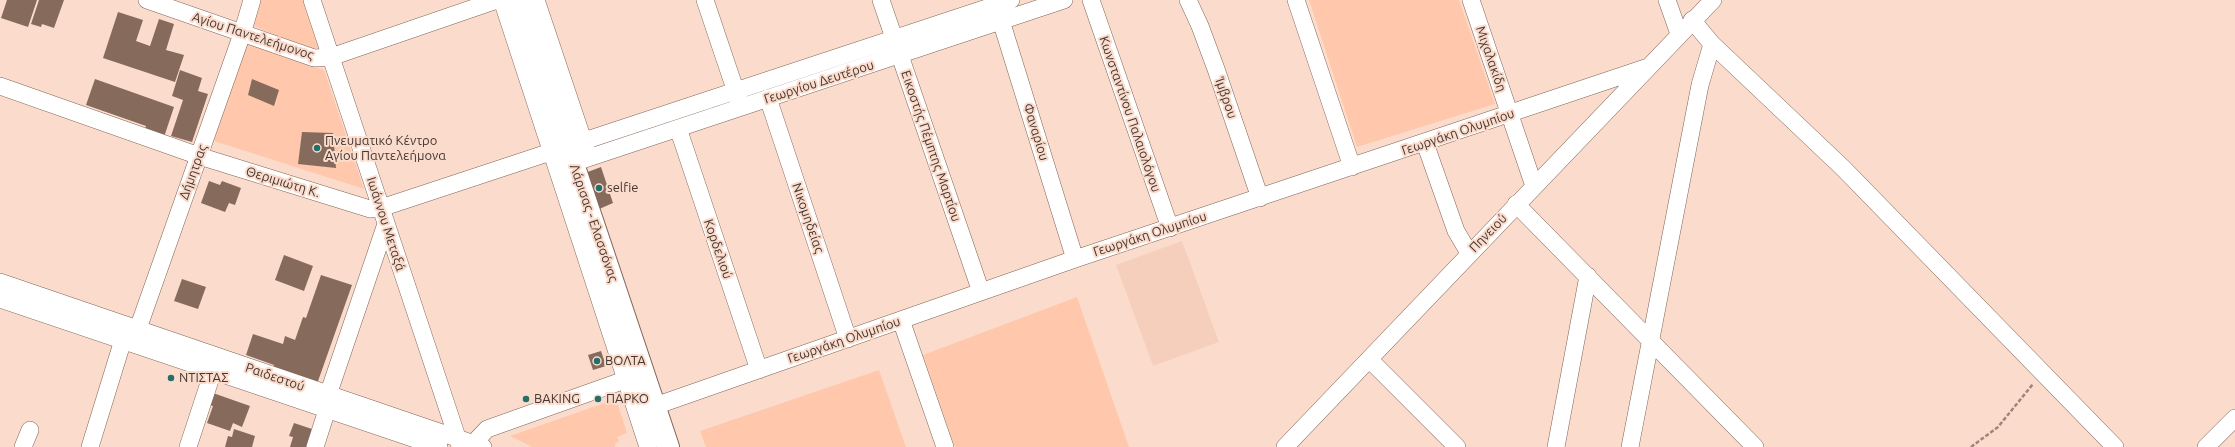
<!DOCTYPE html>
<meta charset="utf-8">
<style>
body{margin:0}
canvas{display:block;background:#fbdccc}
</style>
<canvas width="2235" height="447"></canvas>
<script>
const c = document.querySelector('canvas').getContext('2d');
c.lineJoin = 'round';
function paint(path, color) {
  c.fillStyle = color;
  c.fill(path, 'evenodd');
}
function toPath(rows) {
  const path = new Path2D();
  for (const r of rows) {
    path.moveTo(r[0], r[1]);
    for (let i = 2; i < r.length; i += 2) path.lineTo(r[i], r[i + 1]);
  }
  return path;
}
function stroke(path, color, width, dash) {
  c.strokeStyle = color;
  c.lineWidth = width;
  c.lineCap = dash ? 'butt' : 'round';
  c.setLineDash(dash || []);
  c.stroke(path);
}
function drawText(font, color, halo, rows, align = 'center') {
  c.font = font + ' Ubuntu,sans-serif';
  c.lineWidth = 4;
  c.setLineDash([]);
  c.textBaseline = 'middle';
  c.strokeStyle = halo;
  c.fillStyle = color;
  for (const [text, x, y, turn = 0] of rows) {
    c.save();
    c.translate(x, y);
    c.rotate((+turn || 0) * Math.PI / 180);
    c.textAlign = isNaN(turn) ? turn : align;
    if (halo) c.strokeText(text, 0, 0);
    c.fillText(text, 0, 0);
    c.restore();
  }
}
paint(toPath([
 [1182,241,1219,342,1153,366,1116,265]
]), '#f5cfbb');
paint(toPath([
 [261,0,305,0,324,47,307,49,252,25],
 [1309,0,1459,0,1495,104,1357,147],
 [245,43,324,70,364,189,214,141],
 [1077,297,1129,447,955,447,923,355],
 [879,370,906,447,706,447,700,431],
 [613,400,618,405,627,433,617,437,619,441,615,444,615,447,532,447,510,436]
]), '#ffc8ac');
paint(toPath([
 [7,0,37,0,28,27,1,18],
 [39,0,64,0,54,28,42,24,41,27,31,24],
 [118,12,143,20,136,41,150,46,159,19,174,24,166,50,184,55,175,82,103,58],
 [180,70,202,78,198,91,208,94,192,142,171,136,183,100,172,96],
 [95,79,174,107,164,137,145,130,146,126,86,105],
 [252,79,279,90,274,106,248,95],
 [302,132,333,133,336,168,298,164],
 [601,167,613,203,597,210,585,173],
 [209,181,220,185,222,181,241,188,235,205,229,203,225,212,201,203],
 [284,255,313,266,304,291,275,280],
 [321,275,352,285,317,384,273,369,274,365,246,355,253,334,283,344,285,336,295,340,303,317,306,318],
 [182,279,206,287,198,309,174,301],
 [601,351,606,366,593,370,588,355],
 [213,393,250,406,242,427,233,423,230,431,207,423,213,406,209,405],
 [294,423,315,430,309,447,290,447,293,437,289,436],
 [234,429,255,436,252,447,225,447,228,436,232,437]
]), '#866b5d');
const minor = toPath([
 [147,0,314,58,331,57,497,0],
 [312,0,460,446],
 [502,0,648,447],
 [536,0,587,152],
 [705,0,739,101],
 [881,0,981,292],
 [1091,0,1170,228],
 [1188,0,1200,26,1216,69,1260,198],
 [1296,0,1352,167],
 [1471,0,1534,186],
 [1667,0,1679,34],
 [998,11,1075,259],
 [1712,44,1843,168,2115,447],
 [0,86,199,156,370,209,381,208,1011,0],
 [768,98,848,339],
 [678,128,759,370],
 [1425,143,1456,231,1469,253],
 [558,168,1064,0],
 [1516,204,1755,447],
 [0,282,483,447],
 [0,299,439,447],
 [901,320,945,447],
 [134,340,242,34,252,0],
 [1370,360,1457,447],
 [328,395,386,224],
 [655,406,1075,259,1648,67],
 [23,447,30,430],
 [90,447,123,340],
 [188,447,213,371],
 [315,447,327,410],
 [470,447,487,429,636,376],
 [1285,447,1713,0],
 [1556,447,1588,276],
 [1630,447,1700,85,1712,44,1692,20],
 [2206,447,2235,418]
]);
const highway = toPath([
 [518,0,668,447]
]);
stroke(minor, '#816657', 18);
stroke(highway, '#816657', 24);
stroke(toPath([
 [1971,447,1998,427,2033,384]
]), '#9b867b', 2.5, [4, 2]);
stroke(minor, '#fff', 17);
stroke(highway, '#fff', 22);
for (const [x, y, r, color] of [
 [317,148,4,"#256f6a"],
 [599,188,4,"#256f6a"],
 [597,361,4,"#256f6a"],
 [171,378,4,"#256f6a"],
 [526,399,4,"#256f6a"],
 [598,399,4,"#256f6a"]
]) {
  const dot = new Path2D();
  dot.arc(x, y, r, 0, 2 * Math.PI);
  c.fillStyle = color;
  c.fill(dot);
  stroke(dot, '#fbdccc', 1.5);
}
drawText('13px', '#443731', '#fbdccc', [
 ["Αγίου Παντελεήμονος",253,36,18],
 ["Μιχαλακίδη",1491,59,71],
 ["Γεωργίου Δευτέρου",819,82,-18],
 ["Ίμβρου",1226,98,71],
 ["Κωνσταντίνου Παλαιολόγου",1130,114,71],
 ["Φαναρίου",1036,132,73],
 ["Γεωργάκη Ολυμπίου",1458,132,-19],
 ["Εικοστής Πέμπτης Μαρτίου",931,146,71],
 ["Δήμητρας",193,172,-70],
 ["Θεριμιώτη Κ.",283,182,17],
 ["Νικομηδείας",808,218,71],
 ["Λάρισας - Ελασσόνας",594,223,71],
 ["Ιωάννου Μεταξά",386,224,72],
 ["Πηνειού",1488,233,-46],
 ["Γεωργάκη Ολυμπίου",1150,234,-18],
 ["Κορδελιού",718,249,71],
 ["Γεωργάκη Ολυμπίου",844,340,-19],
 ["Ραιδεστού",275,377,19]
]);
drawText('13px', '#443731', '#fbdccc', [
 ["Πνευματικό Κέντρο",325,141],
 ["Αγίου Παντελεήμονα",325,156],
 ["selfie",607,188],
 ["ΒΟΛΤΑ",605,361],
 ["ΝΤΙΣΤΑΣ",179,378],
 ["BAKING",534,399],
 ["ΠΑΡΚΟ",606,399]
], 'left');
</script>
